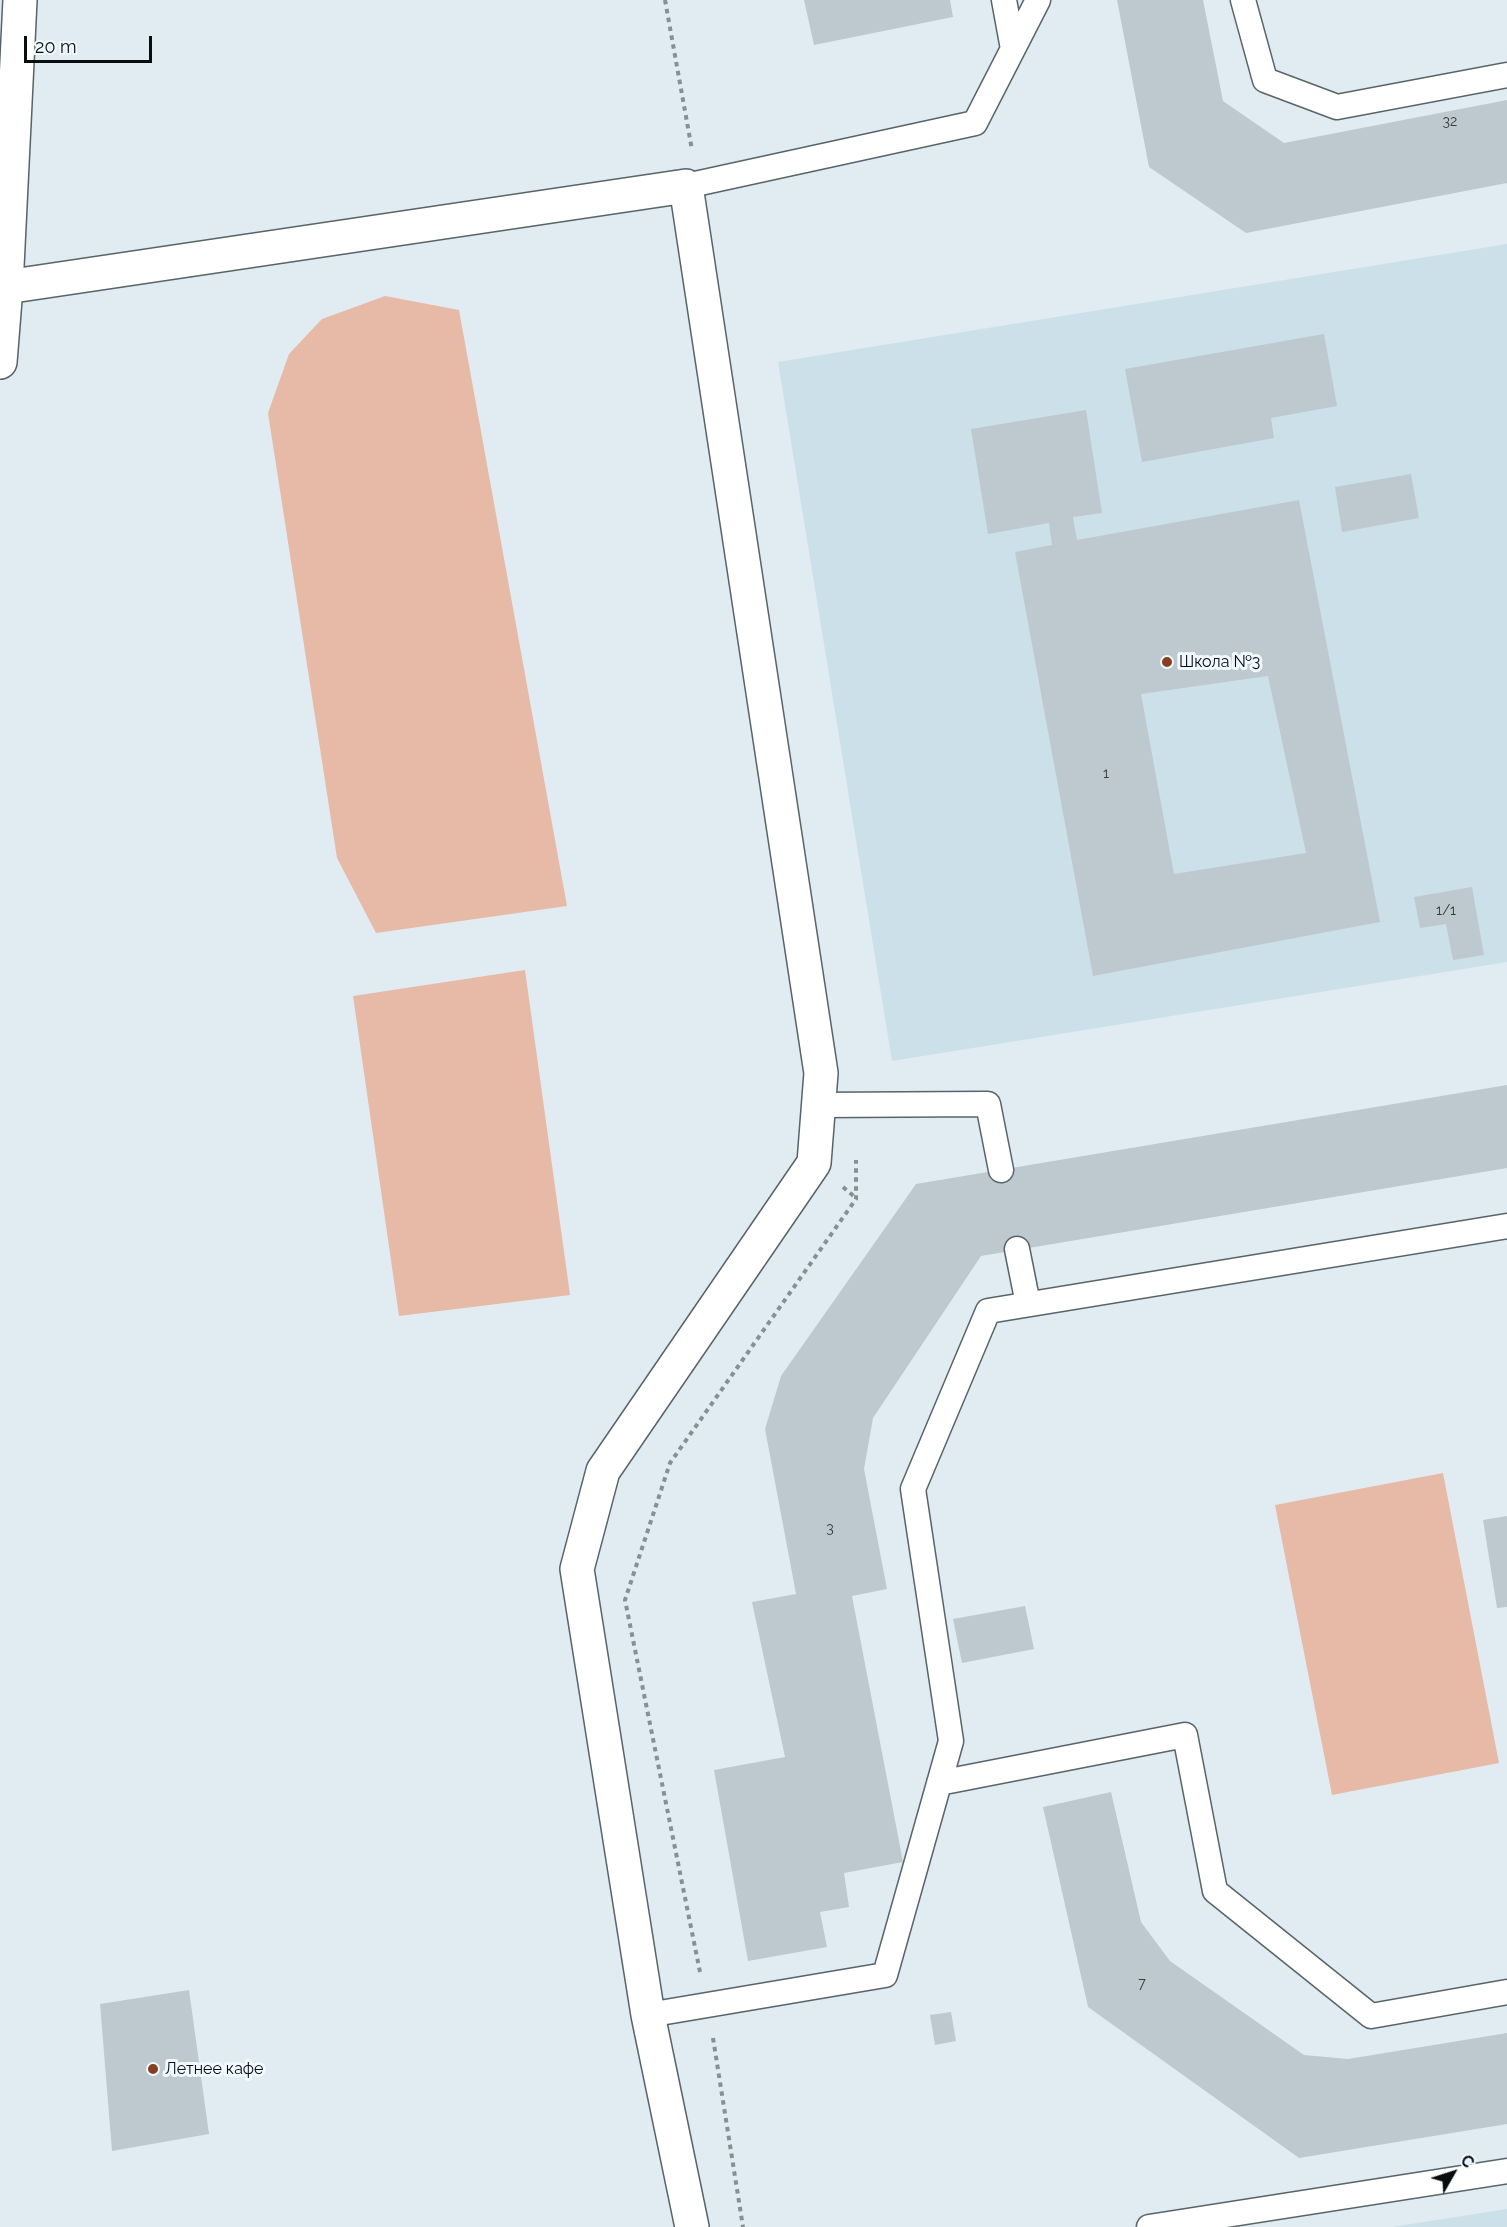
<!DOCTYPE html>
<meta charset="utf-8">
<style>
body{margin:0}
#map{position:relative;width:1507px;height:2227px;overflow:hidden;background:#e0ecf2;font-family:Raleway,sans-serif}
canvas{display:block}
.north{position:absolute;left:1423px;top:2143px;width:60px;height:60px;-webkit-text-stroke:4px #eff9fe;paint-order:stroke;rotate:51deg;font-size:16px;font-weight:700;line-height:24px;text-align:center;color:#090d0e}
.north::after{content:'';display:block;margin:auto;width:21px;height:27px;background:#090d0e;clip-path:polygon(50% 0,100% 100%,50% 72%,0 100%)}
.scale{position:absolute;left:24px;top:36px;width:128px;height:27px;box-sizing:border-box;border:3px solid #090d0e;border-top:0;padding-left:8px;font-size:18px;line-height:21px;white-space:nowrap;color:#090d0e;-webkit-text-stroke:4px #eff9fe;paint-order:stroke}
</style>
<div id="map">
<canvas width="1507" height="2227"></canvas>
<div class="north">С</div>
<div class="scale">20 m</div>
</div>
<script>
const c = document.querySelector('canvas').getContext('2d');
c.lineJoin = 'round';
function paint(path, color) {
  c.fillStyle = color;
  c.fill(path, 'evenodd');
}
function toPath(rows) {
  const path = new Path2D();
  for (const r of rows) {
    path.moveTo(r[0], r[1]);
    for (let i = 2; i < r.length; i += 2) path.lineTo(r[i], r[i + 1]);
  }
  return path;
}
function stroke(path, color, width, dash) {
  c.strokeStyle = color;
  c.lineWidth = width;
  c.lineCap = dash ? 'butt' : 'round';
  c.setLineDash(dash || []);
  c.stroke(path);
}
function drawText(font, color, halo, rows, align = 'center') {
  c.font = font + ' Raleway,sans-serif';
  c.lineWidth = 6;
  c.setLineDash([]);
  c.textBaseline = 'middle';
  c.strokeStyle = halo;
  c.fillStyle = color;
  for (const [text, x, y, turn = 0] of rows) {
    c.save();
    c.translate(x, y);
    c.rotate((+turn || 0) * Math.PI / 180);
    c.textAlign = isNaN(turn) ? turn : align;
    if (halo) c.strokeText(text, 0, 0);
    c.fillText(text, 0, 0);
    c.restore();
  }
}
paint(toPath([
 [1507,244,1507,962,892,1061,778,362],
 [1507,2209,1507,2227,1392,2227]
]), '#cce0e9');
paint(toPath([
 [385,296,459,310,567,906,376,933,337,858,268,413,289,354,322,319],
 [525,970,570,1295,399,1316,353,996],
 [1443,1473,1499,1763,1332,1795,1275,1505]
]), '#e7b9a7');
paint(toPath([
 [804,0,950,0,953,17,814,45],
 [1117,0,1203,0,1223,101,1284,143,1507,100,1507,183,1246,233,1149,167],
 [1324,334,1337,406,1271,418,1274,438,1142,462,1125,369],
 [1086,410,1102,513,1073,517,1077,540,1299,500,1380,922,1093,976,1015,552,1052,545,1049,523,988,534,971,429],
 [1268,676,1306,853,1174,874,1141,694],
 [1411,474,1419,518,1342,532,1335,487],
 [1472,887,1484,955,1453,960,1446,924,1420,928,1414,897],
 [1507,1085,1507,1168,981,1256,873,1418,864,1469,887,1589,852,1596,903,1862,844,1873,849,1907,820,1912,827,1947,748,1961,714,1770,785,1757,752,1602,796,1594,765,1429,781,1376,916,1184],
 [1507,1516,1507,1607,1497,1608,1483,1520],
 [1025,1606,1034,1649,962,1663,953,1619],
 [1111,1792,1141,1922,1170,1961,1304,2055,1348,2059,1507,2033,1507,2124,1299,2158,1088,2007,1043,1807],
 [189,1990,209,2134,112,2151,100,2004],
 [951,2012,956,2041,935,2045,930,2015]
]), '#bec9cf');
const lane = toPath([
 [1004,0,1013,49],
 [1243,0,1265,80,1337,107,1507,75],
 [686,186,975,123,1038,0],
 [819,1105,988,1104,1001,1170],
 [1017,1249,1028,1304],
 [939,1783,1185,1735,1215,1891,1371,2016,1507,1992],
 [648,2015,885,1975,951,1741,913,1489,988,1311,1507,1226],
 [1149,2227,1507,2171]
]);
const street = toPath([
 [6,287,686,186,821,1073,814,1163,603,1471,577,1569,648,2015,692,2227]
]);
const secondary = toPath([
 [0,362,6,287,20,0]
]);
stroke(lane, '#596468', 27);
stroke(street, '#596468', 36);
stroke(secondary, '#596468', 36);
stroke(toPath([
 [665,0,692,150],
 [843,1187,856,1198],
 [700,1972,625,1600,670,1463,856,1199,856,1160],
 [713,2038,743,2227]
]), '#868f93', 4, [4.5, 4.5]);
stroke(lane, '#fff', 24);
stroke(street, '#fff', 33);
stroke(secondary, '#fff', 33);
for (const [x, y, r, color] of [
 [1167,662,6,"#873f21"],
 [153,2069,6,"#873f21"]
]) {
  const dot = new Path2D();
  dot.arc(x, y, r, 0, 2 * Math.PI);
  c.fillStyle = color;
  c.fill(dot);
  stroke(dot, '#eff9fe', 2);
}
drawText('14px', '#363c3e', null, [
 ["32",1450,122],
 ["1",1106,774],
 ["1/1",1446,911],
 ["3",830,1529],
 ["7",1142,1984]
]);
drawText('16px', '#090d0e', '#eff9fe', [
 ["Школа №3",1179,662],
 ["Летнее кафе",165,2069]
], 'left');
</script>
